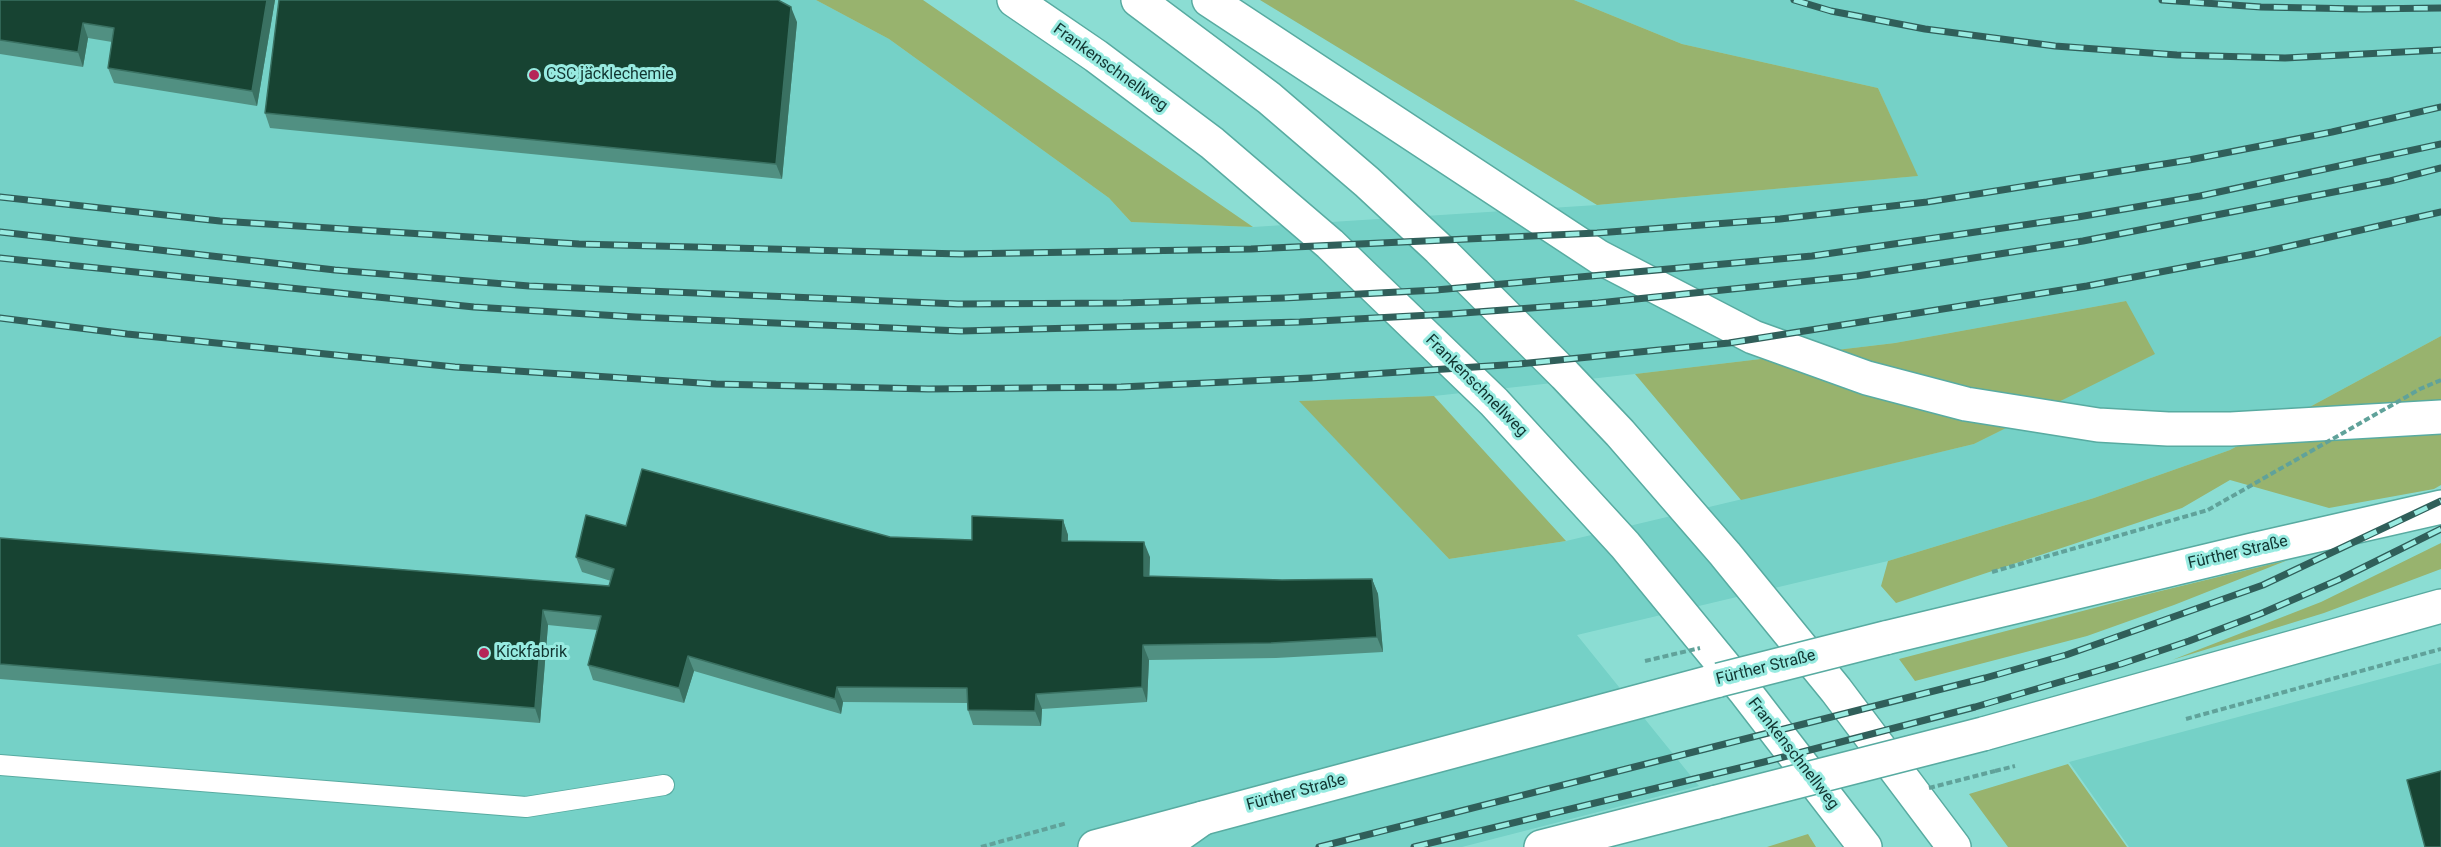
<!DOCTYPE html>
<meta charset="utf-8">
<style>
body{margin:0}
canvas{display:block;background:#8bddd3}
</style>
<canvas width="2441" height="847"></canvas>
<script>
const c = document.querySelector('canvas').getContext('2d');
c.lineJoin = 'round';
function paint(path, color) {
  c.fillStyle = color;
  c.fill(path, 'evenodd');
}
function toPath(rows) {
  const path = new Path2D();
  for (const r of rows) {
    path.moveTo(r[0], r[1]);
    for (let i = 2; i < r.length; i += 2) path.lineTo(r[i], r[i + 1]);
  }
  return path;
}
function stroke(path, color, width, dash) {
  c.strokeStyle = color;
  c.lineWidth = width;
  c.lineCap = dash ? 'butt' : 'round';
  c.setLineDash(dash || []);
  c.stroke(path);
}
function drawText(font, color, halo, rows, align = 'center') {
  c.font = font + ' Roboto,sans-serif';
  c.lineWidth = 6;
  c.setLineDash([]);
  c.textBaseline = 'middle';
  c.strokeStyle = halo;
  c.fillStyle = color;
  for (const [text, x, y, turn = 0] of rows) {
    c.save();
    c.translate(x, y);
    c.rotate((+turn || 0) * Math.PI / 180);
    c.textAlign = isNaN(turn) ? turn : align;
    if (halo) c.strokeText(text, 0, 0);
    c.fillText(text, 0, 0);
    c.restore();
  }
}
paint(toPath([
 [0,0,816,0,889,39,1109,198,1131,222,1253,227,1597,205,1917,176,1878,88,1682,44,1574,0,2441,0,2441,336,2230,450,2094,498,1888,561,1577,635,1699,786,1462,847,0,847],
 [2126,301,2062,400,1974,444,1566,541,1449,559,1300,401,1434,396,1635,374,1895,343],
 [2441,663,2441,847,2129,847,2069,762]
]), '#75d1c7');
paint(toPath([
 [816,0,923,0,1253,227,1131,222,1109,198,889,39],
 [1260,0,1574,0,1682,44,1878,88,1918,176,1597,205],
 [2126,301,2155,354,1974,444,1741,500,1635,374,1895,343],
 [2441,336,2441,485,2434,489,2329,508,2230,480,2182,508,1896,603,1881,586,1888,561,2094,498,2230,450],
 [1434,396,1566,541,1449,559,1299,401],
 [2441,543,2441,569,2324,613,2172,660,2321,602],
 [2288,560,2174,605,2087,636,1915,681,1899,659,2136,597],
 [2068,764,2127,847,2008,847,1969,794],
 [1808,834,1816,847,1767,847]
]), '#98b36e');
const service = toPath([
 [0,765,526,807,664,785]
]);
const primary = toPath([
 [1885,638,2252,550,2441,507],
 [1983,734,2441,606],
 [1095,847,1719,680],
 [1541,847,1717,802]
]);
const trunk = toPath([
 [1014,0,1096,56,1212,143,1330,244,1494,402,1625,545,1744,690,1865,847],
 [1138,0,1269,98,1367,182,1439,249,1565,375,1620,433,1725,554,1836,690,1954,847],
 [1209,0,1599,257,1753,337,1867,378,1966,404,2098,425,2168,429,2231,429,2441,417]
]);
const motorway = toPath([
 [1162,847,1203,818]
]);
stroke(service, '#58aba1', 22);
stroke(primary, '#58aba1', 36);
stroke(trunk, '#58aba1', 36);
stroke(motorway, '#58aba1', 36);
stroke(toPath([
 [1992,572,2208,510],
 [2186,719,2441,649],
 [1995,771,2015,766],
 [981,847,1067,823]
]), '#60a29a', 4, [6, 3]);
stroke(service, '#fff', 20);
stroke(primary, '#fff', 33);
stroke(trunk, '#fff', 33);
stroke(motorway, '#fff', 33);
const rail = toPath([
 [1794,0,1831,11,1925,29,2055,46,2177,55,2285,58,2441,50],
 [2162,0,2261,7,2362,9,2441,8],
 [0,197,220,221,579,244,961,254,1251,249,1597,233,1780,219,1927,202,2189,160,2332,132,2441,107],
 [0,232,335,270,529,286,958,304,1123,303,1284,298,1436,290,1812,256,2078,217,2200,196,2441,144],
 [0,258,474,307,636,317,961,331,1300,322,1450,314,1598,303,1857,276,2083,241,2390,181,2441,168],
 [0,318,127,334,455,367,716,384,928,389,1121,387,1311,378,1519,364,1729,343,2087,286,2259,253,2441,212],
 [1319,847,1985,678,2066,655,2263,585,2441,501],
 [1414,847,1764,762,1975,707,2121,664,2189,641,2260,614,2338,580,2441,529]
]);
stroke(rail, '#305f5a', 7);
stroke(rail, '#98ebe1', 4.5, [14]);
const primaryBridge = toPath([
 [1719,680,1885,638],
 [1717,802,1983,734]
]);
stroke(primaryBridge, '#58aba1', 36, []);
stroke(toPath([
 [2208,510,2420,389,2441,380],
 [1645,661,1700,648],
 [1929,788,1995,771]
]), '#60a29a', 4, [6, 3]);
stroke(primaryBridge, '#fff', 33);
paint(toPath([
 [0,0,275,0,257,106,114,83,108,68,112,42,88,38,83,67,0,54],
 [797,22,782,179,270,128,265,113],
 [1063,520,1068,535,1068,541,1150,557,1149,576,1282,580,1372,579,1378,594,1383,652,1276,658,1149,660,1147,702,1042,709,1041,726,973,725,968,710,968,703,843,702,841,714,694,671,684,703,593,680,588,665,597,630,548,625,540,723,0,679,0,538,609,586,611,581,582,572,576,557,626,526,972,540]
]), '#519082');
paint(toPath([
 [267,0,275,0,257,106,252,91],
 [791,7,797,22,782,179,776,164],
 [83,23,88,38,83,67,78,52],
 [1063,520,1068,535,1067,556,1062,541],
 [1144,542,1150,557,1149,591,1144,576],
 [1372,579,1378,594,1383,652,1377,637],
 [543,610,548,625,540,723,535,708],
 [1143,645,1149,660,1147,702,1142,687],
 [688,656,694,671,684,703,679,688],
 [837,687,843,702,841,714,835,699],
 [1036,694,1042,709,1041,726,1035,711]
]), '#3a7162');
const building = toPath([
 [0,0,267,0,252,91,108,68,114,28,83,23,78,52,0,40,0,0],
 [279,0,778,0,791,7,776,164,265,113,279,0],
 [642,469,890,537,972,540,972,516,1063,520,1062,541,1144,542,1144,576,1282,580,1372,579,1377,637,1271,643,1143,645,1142,687,1036,694,1035,711,968,710,967,688,837,687,835,699,688,656,679,688,588,665,601,616,543,610,535,708,0,664,0,538,609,586,614,569,576,557,586,515,626,526,642,469],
 [2441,771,2441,847,2425,847,2407,780,2441,771]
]);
paint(building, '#174332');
stroke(building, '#3a7162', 1.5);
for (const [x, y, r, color] of [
 [534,75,6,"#b52658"],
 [484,653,6,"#b52658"]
]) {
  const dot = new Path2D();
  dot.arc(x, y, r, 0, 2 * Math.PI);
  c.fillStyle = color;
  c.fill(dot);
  stroke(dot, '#98ebe1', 2);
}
drawText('16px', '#113531', '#98ebe1', [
 ["Frankenschnellweg",1110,68,36],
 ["Frankenschnellweg",1476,386,45],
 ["Fürther Straße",2238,553,-13],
 ["Fürther Straße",1766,668,-14],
 ["Frankenschnellweg",1793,754,52],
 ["Fürther Straße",1296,793,-15]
]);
drawText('16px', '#113531', '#98ebe1', [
 ["CSC jäcklechemie",546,75],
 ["Kickfabrik",496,653]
], 'left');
</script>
